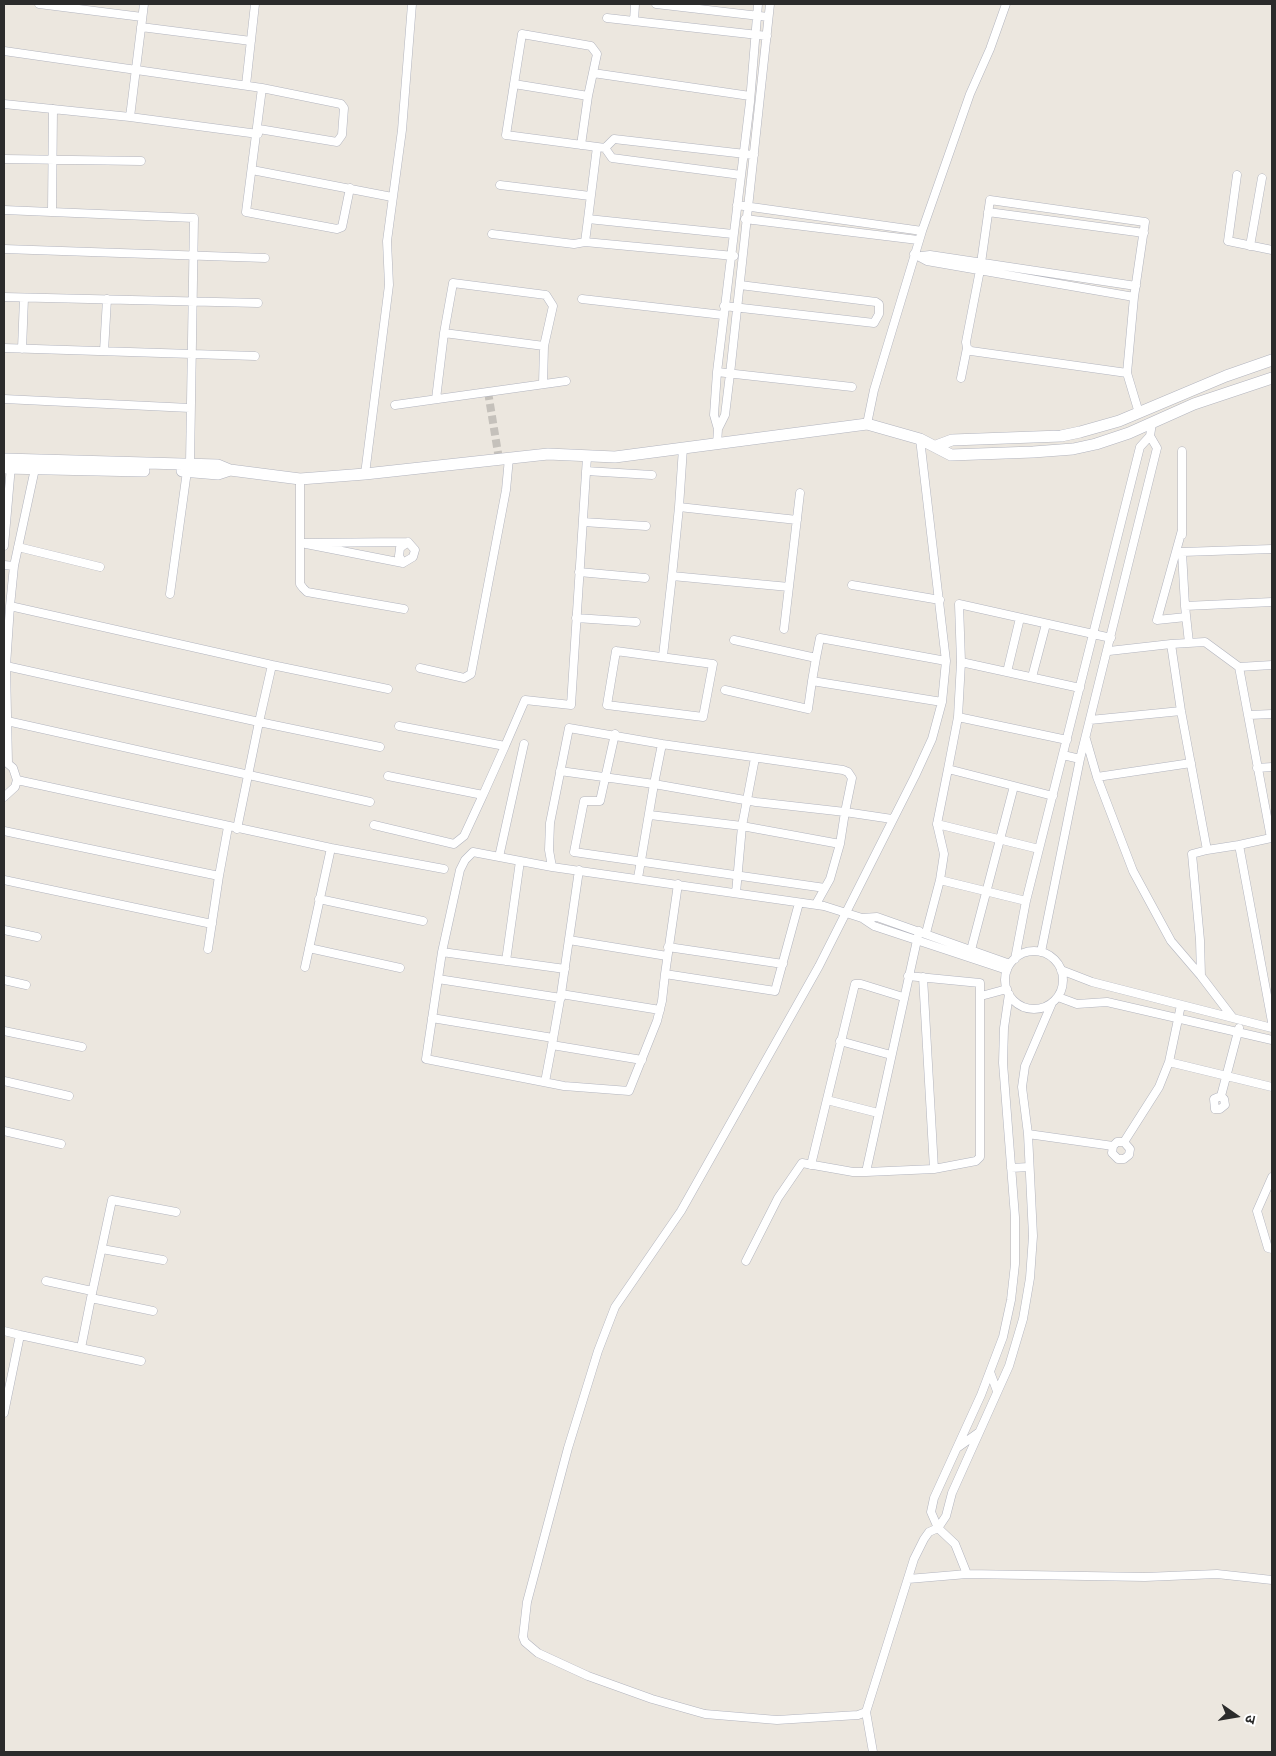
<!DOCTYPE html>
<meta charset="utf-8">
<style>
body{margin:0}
#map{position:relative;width:1276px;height:1756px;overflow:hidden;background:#ece7df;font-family:"PT Sans Narrow","Noto Sans Devanagari",sans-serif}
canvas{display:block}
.frame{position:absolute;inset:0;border:5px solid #2b2b2b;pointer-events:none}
.north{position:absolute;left:1211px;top:1691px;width:50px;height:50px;-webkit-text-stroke:4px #fff;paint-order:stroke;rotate:103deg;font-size:14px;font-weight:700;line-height:20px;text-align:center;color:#2b2b2b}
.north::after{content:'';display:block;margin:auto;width:18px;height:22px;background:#2b2b2b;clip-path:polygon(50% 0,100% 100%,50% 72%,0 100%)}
</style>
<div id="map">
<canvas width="1276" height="1756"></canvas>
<div class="frame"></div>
<div class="north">उ</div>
</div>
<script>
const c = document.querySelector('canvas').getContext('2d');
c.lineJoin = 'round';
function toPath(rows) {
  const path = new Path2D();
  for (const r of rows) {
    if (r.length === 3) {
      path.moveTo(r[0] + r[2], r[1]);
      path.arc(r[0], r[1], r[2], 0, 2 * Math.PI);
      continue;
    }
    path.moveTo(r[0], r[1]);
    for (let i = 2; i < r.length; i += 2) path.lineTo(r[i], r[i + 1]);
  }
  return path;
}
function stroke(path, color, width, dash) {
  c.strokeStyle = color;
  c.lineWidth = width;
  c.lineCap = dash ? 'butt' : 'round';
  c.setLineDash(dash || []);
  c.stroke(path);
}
stroke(toPath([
 [488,392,499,459]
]), '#c5c1bb', 8, [8, 4]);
const street = toPath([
 [39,4,142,17],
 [656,4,768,17],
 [607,18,767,36],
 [634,21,635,4],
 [141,27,251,41],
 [4,51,262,88,246,212,337,229,342,227,350,188],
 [593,73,750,96],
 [514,84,522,34,591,46,597,54,588,96,514,84,506,135,605,148,614,139,754,155],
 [246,85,255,4],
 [4,104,130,117,258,134],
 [130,117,144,4],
 [259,129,337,142,342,135,344,108,341,104,262,88],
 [581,145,588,96],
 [605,148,612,158,741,175],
 [4,159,141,161],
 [252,170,392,197],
 [1237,175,1228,241,1272,250],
 [500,185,590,196],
 [737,205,922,231],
 [4,210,194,218,190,464],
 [52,211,53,109],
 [988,212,1144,233],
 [588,219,597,147],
 [745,219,918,240],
 [492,234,574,244,585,242],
 [733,234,588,219,585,242,734,256],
 [1250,246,1262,178],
 [4,249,265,258],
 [914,254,927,261,1134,297],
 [921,256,930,255,1136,286],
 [4,297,258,303],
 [582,299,723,315],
 [724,306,874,323,879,314,879,304,876,302,740,285],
 [4,348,255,356],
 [22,349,24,298],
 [104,351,107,299],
 [717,372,852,387],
 [1127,373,1134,297,1145,222,990,200,980,270,966,342,967,348,971,351,1127,373,1139,413],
 [961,378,967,348],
 [543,384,544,346],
 [4,399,190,408],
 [436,399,444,333,544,346,553,306,546,295,453,283,444,333],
 [395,405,566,381],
 [867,424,874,390,922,231,970,94,990,49,1006,4],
 [718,429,725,415,730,374,770,4],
 [920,439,946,661],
 [717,444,718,429,714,415,717,372,750,102,758,4],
 [1182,451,1182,535],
 [586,471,652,475],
 [365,474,389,285,387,241,402,130,412,4],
 [300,479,300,584,303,588,307,592,404,609],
 [679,507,683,448],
 [583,522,646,526],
 [1182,530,1157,620,1186,617],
 [408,542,415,550,413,557,403,563,301,543,408,542],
 [4,546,11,466],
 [18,547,100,567],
 [403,563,399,556,400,548,408,542],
 [4,565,14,566],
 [579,572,645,578],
 [672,576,679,507,797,520],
 [852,585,940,600],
 [170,594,187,471],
 [1185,606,1182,552,1272,549],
 [576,618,636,622],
 [784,629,800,493],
 [734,640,816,658,820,638,946,661,942,702],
 [1189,643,1185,606,1272,602],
 [1171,644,1205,642,1239,667,1271,838,1239,845,1272,1022],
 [616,651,713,664,703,717,607,705,616,651],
 [663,656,672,576,789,587],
 [272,665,388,689],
 [6,666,259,722,272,665,10,606],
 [1239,667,1272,665],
 [420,668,464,678,471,674,506,490,509,458],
 [1007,672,1020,618],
 [1032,677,1046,624],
 [812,681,816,658],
 [1080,688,961,662,959,604,1111,638],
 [725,690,808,709,812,681,942,702,932,739,915,776,819,966,681,1211,615,1307,598,1351,568,1448,527,1602,523,1637,525,1642,538,1653,588,1676,652,1699,705,1714,777,1720,858,1715,866,1712],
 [1249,715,1272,714],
 [958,717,961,662],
 [1090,720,1181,711],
 [7,721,370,802],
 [399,726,505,746,525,700,571,705,587,457],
 [615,734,600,801,584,801,574,852,825,888],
 [1086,739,1097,777,1133,871,1171,941,1201,976,1200,940,1192,854,1207,850,1181,711,1171,644,1109,651],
 [662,744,843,770,848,772,852,778,845,812,756,802,654,784,662,744,569,728,550,823,549,850,552,867,824,906,862,918,874,926,1007,970],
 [1063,755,1080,759],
 [8,763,6,666,10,606,14,566,36,464],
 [1257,768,1272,767],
 [948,769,937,824,1039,849],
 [560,771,654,784,638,878],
 [388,776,483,795,505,746],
 [1097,777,1191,763],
 [17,780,331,848],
 [1053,796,948,769,958,717,1067,740],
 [4,797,15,787,17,780,13,768,6,762],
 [650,815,742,826,840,844,845,812,892,819],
 [937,824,944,854,940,880,1026,901],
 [374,825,454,844,464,836,483,795],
 [237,829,259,722,380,747],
 [4,831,219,876,208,949],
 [1207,850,1239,845],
 [499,857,524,744],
 [552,867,473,852,465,860,460,870,442,952,426,1059,564,1086,629,1091,657,1021,662,1001,665,974],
 [219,876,228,827],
 [4,880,212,924],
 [678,884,665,974,775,991,799,903],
 [736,893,742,826,755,758],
 [319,899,423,921],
 [816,904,830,879,840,844],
 [862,918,877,917,1010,964],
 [4,930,37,937],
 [926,933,940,880],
 [569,940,667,956],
 [668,947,783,964],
 [309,948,400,968],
 [971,950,1014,786],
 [1034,980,29],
 [442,952,565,969],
 [1041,952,1080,759,1157,448,1150,436],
 [1015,959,1026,901,1140,447,1150,436,1152,423],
 [506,961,520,861],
 [305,967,331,848,444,869],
 [1061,970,1092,982,1272,1028],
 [1201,976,1233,1018],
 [923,977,934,1169],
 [438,979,561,998],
 [4,980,26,985],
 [561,994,579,870],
 [981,996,1007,989],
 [1058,997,1077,1004,1107,1002,1272,1040],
 [1181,1005,1169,1062,1272,1087],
 [432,1018,553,1038],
 [4,1031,82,1047],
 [840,1041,891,1055],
 [552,1045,561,994,660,1010],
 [4,1081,69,1096],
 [545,1082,552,1045,642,1060],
 [1221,1096,1214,1099,1215,1109,1220,1109,1225,1105,1224,1099,1221,1096,1239,1028],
 [827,1100,878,1113],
 [4,1131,61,1144],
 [1028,1134,1113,1146],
 [1124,1142,1117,1142,1113,1146,1112,1153,1118,1159,1124,1159,1129,1155,1130,1149,1124,1142,1159,1087,1169,1062],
 [811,1165,855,984,861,984,903,997],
 [1011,1168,1029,1167],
 [866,1172,934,1169,976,1161,980,1157,980,983,908,976],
 [1272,1177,1257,1211,1268,1248,1272,1249],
 [102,1249,163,1260],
 [746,1261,778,1198,802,1163,853,1172,866,1172,919,931],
 [46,1281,92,1291],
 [91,1298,112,1200,176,1212],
 [4,1331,20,1335,4,1413],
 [20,1335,141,1361],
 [81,1348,91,1298,153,1311],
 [990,1372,997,1391],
 [957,1448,978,1433],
 [967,1574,955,1544,938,1528,931,1512,934,1498,981,1395,1003,1337,1011,1300,1015,1264,1015,1217,1003,1063,1004,1028,1009,994],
 [908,1579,967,1574,1145,1577,1217,1574,1272,1580],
 [873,1752,866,1712,914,1559,924,1539,929,1532,938,1528,946,1516,952,1493,1009,1366,1023,1319,1030,1278,1033,1236,1028,1134,1022,1087,1025,1066,1052,1003]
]);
const secondary = toPath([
 [936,446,952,440,1061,436,1080,432,1119,421,1226,376,1272,360],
 [4,459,218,465,230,470,300,479,365,474,548,454,615,457,867,424,920,439,951,455,1033,452,1073,449,1096,444,1129,433,1194,404,1272,378],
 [4,468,144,471],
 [182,471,218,474,230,470]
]);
stroke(street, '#b2b4be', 9);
stroke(secondary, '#b2b4be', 12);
stroke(street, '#fff', 8);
stroke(secondary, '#fff', 11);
</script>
